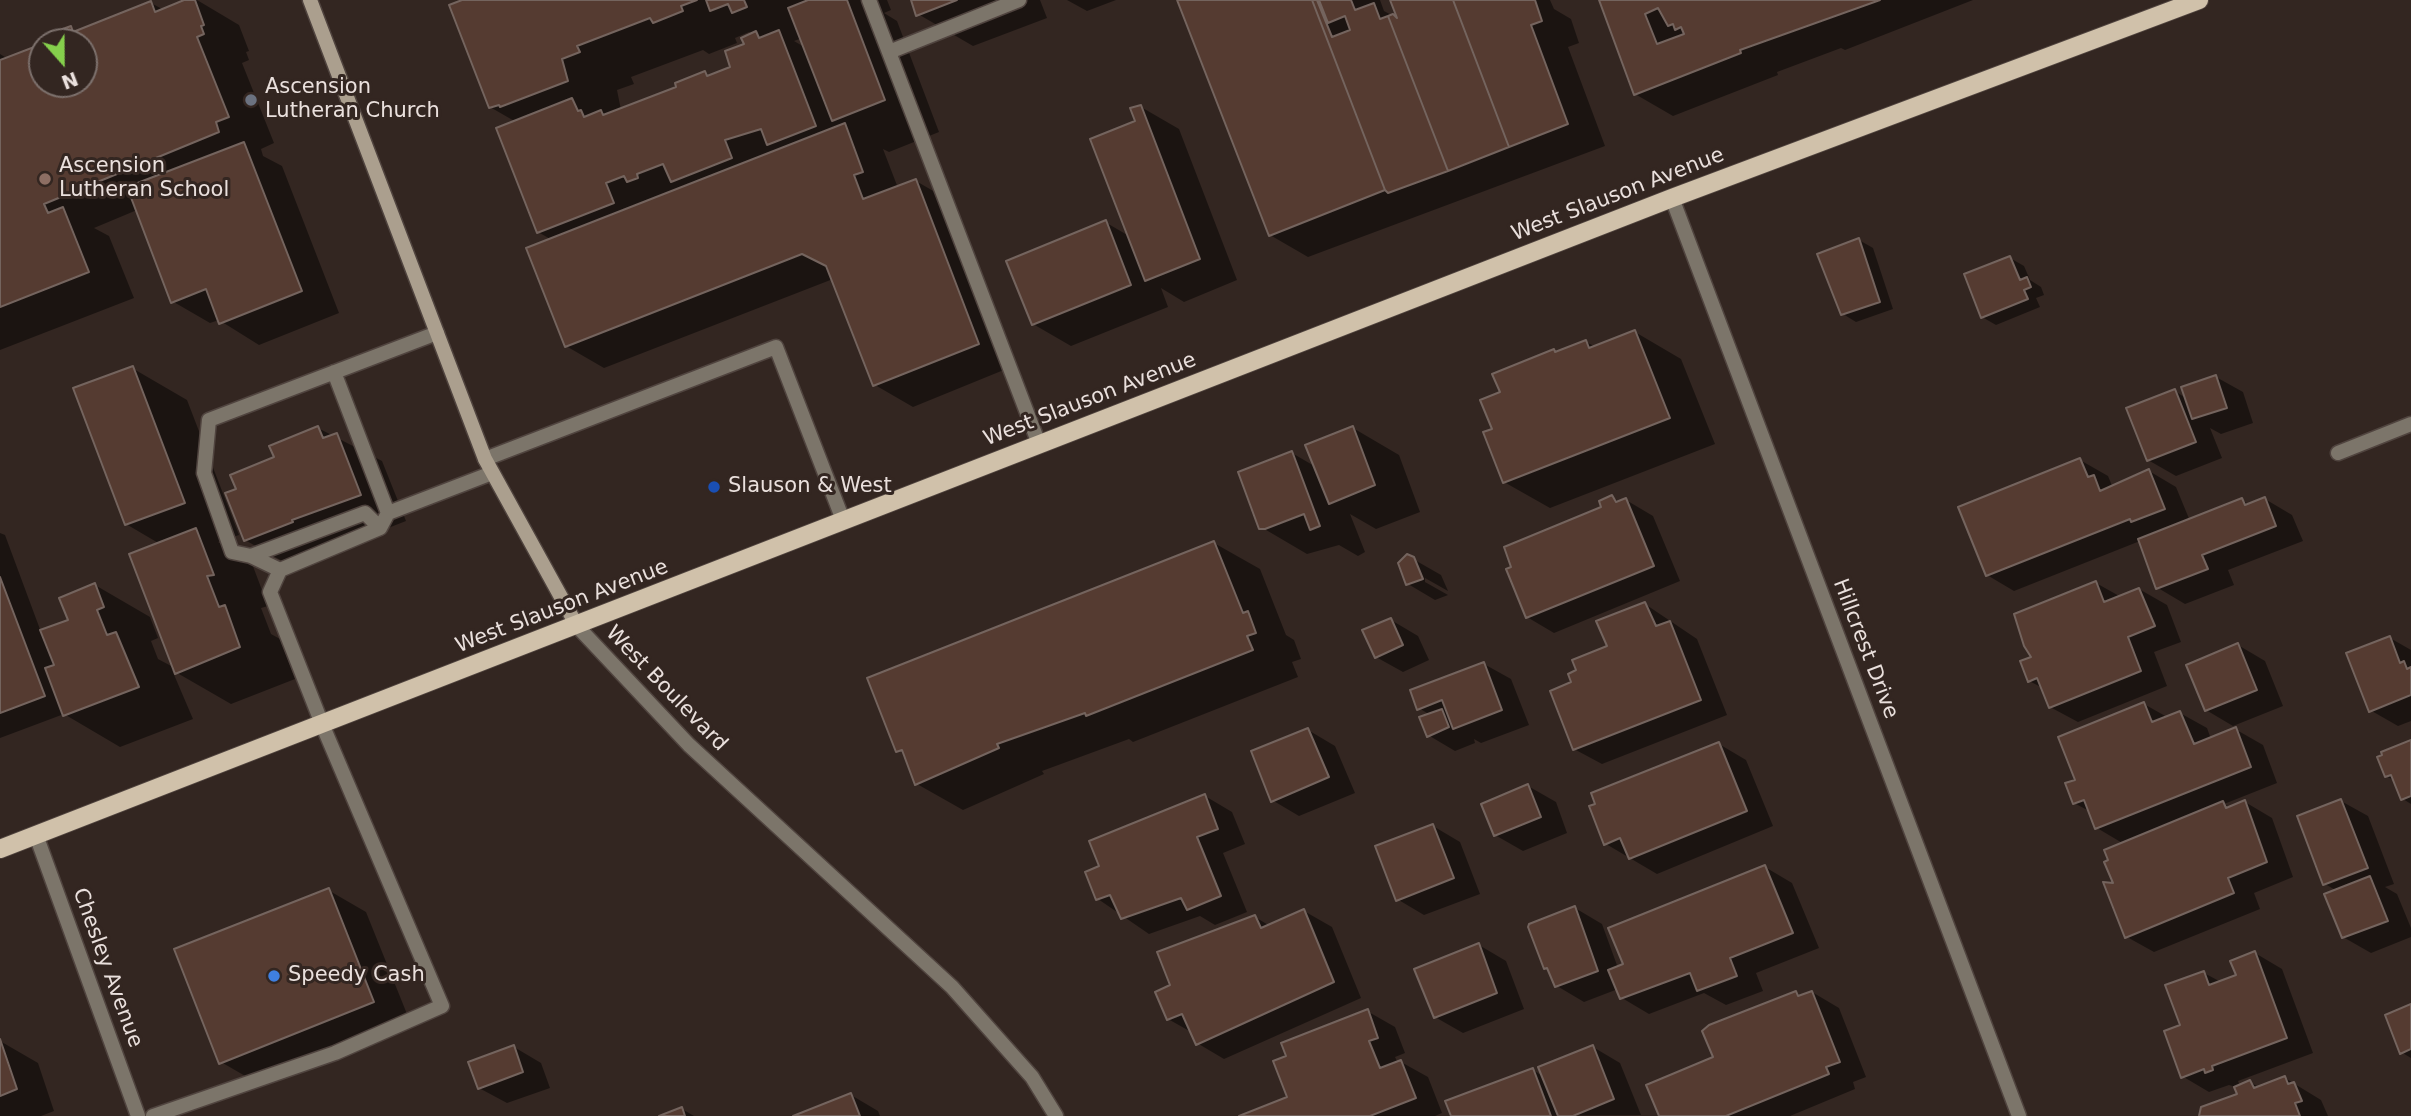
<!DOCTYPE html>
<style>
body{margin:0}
#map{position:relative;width:2411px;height:1116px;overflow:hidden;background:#332621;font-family:"DejaVu Sans",sans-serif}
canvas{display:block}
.north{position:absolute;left:28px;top:28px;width:70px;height:70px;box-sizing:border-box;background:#332621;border:2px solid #7c706c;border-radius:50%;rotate:159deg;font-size:19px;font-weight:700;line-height:28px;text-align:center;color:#eae0dd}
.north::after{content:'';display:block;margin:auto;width:24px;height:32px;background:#85cf4c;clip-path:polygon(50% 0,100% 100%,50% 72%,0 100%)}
</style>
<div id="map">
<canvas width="2411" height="1116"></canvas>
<div class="north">N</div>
</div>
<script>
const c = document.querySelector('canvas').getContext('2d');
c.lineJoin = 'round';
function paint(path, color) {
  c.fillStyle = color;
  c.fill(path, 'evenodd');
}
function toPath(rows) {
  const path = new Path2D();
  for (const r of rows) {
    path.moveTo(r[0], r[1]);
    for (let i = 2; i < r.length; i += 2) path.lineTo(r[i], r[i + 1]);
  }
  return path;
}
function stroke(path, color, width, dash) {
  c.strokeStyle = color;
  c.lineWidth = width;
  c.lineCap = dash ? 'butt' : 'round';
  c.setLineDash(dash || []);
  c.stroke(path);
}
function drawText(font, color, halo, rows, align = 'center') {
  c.font = font + ' "DejaVu Sans",sans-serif';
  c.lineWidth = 6;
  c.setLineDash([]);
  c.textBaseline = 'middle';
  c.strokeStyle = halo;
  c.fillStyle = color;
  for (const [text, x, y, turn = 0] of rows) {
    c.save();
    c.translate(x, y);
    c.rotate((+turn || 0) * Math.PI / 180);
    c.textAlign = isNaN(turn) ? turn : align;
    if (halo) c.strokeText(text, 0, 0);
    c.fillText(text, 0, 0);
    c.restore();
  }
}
paint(toPath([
 [189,0,197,0,239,25,249,51,246,52,249,60,242,63,274,143,261,149,263,156,282,166,339,313,259,345,219,320,210,323,172,301,137,210,94,228,109,236,134,298,0,350,0,54,8,59,42,46,42,84,84,84,84,42,53,42,61,39,71,28,78,32,151,3,164,10],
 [465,0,887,0,891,10,884,13,897,21,939,132,889,152,883,149,898,188,916,181,954,203,1016,365,913,407,875,385,833,279,604,368,566,346,552,240,538,232,516,122,490,107],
 [749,32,753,34,733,68,710,76,705,73,679,88,621,110,617,90,634,84,631,77,703,50,709,54,737,43,735,38],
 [802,38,806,48,794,41],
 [913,0,1040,0,1047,18,973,46,918,14],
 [1067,0,1116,0,1087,11],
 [1179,0,1380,0,1384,11,1397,18,1391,0,1550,0,1554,9,1571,19,1579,43,1568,47,1605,146,1308,257,1270,235],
 [1599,0,1973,0,1845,50,1841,48,1777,72,1778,75,1673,116,1635,94],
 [1141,107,1179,129,1237,280,1184,302,1161,288,1168,307,1071,346,1033,324,1105,222,1129,236],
 [1859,240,1873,248,1893,309,1856,322,1843,314],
 [2010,258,2024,266,2030,280,2041,287,2044,295,2036,298,2040,307,1996,325,1982,317],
 [1635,332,1681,359,1715,444,1550,508,1504,482,1494,430,1503,393,1586,342,1596,347],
 [132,368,187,400,239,535,218,542,251,561,268,606,261,608,271,634,280,639,295,679,231,704,172,670,193,719,120,747,64,714,0,738,0,533,5,535,41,632,71,621,95,585,150,617,158,638,151,641,158,659,175,668,160,544,126,524],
 [2216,377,2243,392,2253,423,2221,434,2210,428,2222,458,2176,476,2148,460,2175,391,2187,399],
 [318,428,382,461,406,521,291,566,245,540,238,490],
 [1353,428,1399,455,1420,512,1376,529,1350,514,1365,552,1358,556,1339,545,1307,554,1261,527,1292,453,1316,467],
 [2080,460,2108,476,2113,488,2149,471,2176,487,2190,521,2242,500,2250,505,2265,499,2292,515,2303,541,2228,570,2234,585,2185,604,2158,588,2140,541,2014,591,1987,575],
 [1612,497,1620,502,1626,500,1653,516,1680,581,1554,633,1527,617],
 [1214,543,1260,569,1286,635,1294,640,1301,659,1292,662,1298,677,1133,742,1129,739,1042,771,1044,774,963,810,917,784,905,754,898,750],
 [1413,559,1441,575,1448,591,1425,578,1425,582,1448,595,1435,600,1408,584],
 [2096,583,2121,597,2139,589,2167,605,2181,642,2154,652,2167,686,2078,722,2050,707,2043,688,2029,681,2034,658],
 [1645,604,1697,639,1727,715,1602,764,1574,749,1573,683,1609,647],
 [1391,620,1418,636,1429,660,1403,672,1376,657],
 [2390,638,2411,650,2411,721,2398,726,2370,710],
 [2238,645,2265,661,2283,706,2233,726,2206,710],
 [1484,664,1511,679,1529,725,1481,743,1474,739,1475,743,1455,751,1428,735,1430,715,1419,708],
 [2144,704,2167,717,2180,713,2207,728,2211,739,2235,729,2263,745,2277,783,2224,804,2231,808,2245,802,2272,818,2293,877,2254,893,2260,909,2154,952,2127,937,2116,886,2124,844,2097,828,2091,812,2074,803,2077,781],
 [1308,730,1335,746,1355,793,1299,816,1272,800],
 [2411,742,2411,804,2403,799,2395,781,2386,776],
 [1719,744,1746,760,1773,826,1657,874,1606,844],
 [1528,786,1556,802,1567,833,1523,851,1495,835],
 [1205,796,1232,812,1245,844,1223,853,1247,912,1215,925,1200,916,1149,934,1098,899,1101,866],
 [2341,801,2368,816,2394,884,2385,887,2397,894,2411,928,2411,937,2371,953,2343,937,2337,891,2325,884],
 [1433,826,1460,842,1480,894,1424,915,1397,899],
 [1765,867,1792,883,1819,948,1756,973,1763,991,1726,1005,1704,993,1649,1014,1622,998,1618,989,1584,1002,1557,986,1550,970,1546,968,1575,908,1602,924,1618,968],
 [328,890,366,912,411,1024,259,1084,221,1062],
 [1304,911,1332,927,1361,998,1224,1059,1197,1043,1193,1033,1168,1019,1173,986,1255,917,1270,926],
 [1479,945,1506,961,1524,1009,1463,1033,1435,1017],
 [2255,953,2282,969,2313,1053,2238,1081,2240,1086,2250,1082,2260,1088,2285,1078,2321,1100,2328,1116,2201,1116,2239,1095,2236,1087,2229,1085,2209,1092,2182,1076,2182,1026,2204,973,2221,982,2238,976],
 [1812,992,1839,1008,1866,1077,1853,1082,1855,1089,1790,1116,1661,1116,1715,1058,1796,993,1802,996],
 [2411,1006,2411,1058,2401,1052],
 [1367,1011,1395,1027,1405,1053,1395,1057,1398,1063,1401,1062,1428,1077,1442,1113,1435,1116,1243,1116,1290,1098],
 [0,1041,38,1063,54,1111,41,1116,0,1116],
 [514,1047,541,1063,550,1088,507,1103,479,1088],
 [1593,1047,1620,1063,1641,1115,1453,1116,1533,1070,1544,1077],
 [851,1095,878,1111,880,1116,798,1116],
 [682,1109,694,1116,664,1116]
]), '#0007');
const building = toPath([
 [184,0,195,0,204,25,201,26,204,34,197,37,229,117,216,122,219,132,44,204,48,213,63,207,89,272,0,307,0,60,42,44,42,84,84,84,84,42,48,42,59,38,57,31,71,26,73,32,151,1,155,12,184,0],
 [462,0,697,0,681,6,683,11,653,23,650,18,577,46,580,52,562,59,568,81,500,107,499,105,489,108,449,5,462,0],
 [706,0,744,0,747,7,732,13,728,4,710,11,706,0],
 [808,0,847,0,885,100,832,121,788,8,808,0],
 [911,0,957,0,916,16,911,0],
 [1177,0,1312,0,1385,190,1269,236,1177,0],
 [1312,0,1317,0,1332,37,1350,30,1345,16,1328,23,1319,0,1351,0,1355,10,1374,3,1380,19,1388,16,1448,171,1388,193,1385,190,1312,0],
 [1390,0,1453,0,1509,147,1448,171,1388,16,1393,14,1397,18,1390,0],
 [1453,0,1535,0,1542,21,1531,25,1568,124,1509,147,1453,0],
 [1599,0,1880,0,1740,50,1741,53,1634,95,1599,0],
 [1658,8,1668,26,1673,24,1675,30,1681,27,1684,34,1657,44,1645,14,1658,8],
 [779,30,816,126,767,145,761,129,725,140,732,158,671,182,663,164,637,174,638,178,627,182,624,176,606,183,614,203,537,233,496,128,572,98,578,111,581,110,584,117,601,110,603,115,676,87,675,83,705,71,707,76,730,67,725,51,744,44,741,38,756,31,759,38,779,30],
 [1141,105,1200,259,1145,281,1090,139,1135,121,1130,108,1141,105],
 [845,123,863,172,854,175,863,199,916,179,979,344,873,386,826,266,802,254,565,347,526,248,845,123],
 [244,142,302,291,219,324,206,289,171,303,127,187,244,142],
 [1106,220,1131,285,1032,325,1006,261,1106,220],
 [1859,238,1880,302,1841,315,1817,254,1859,238],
 [2010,256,2020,280,2027,277,2031,287,2024,290,2028,299,1981,318,1964,274,2010,256],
 [1635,330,1670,418,1503,483,1483,432,1492,429,1480,400,1500,392,1492,374,1554,349,1555,352,1586,340,1589,348,1635,330],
 [133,366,185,503,125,525,73,388,133,366],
 [2216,375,2227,408,2192,419,2181,387,2216,375],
 [2175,389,2196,442,2147,461,2126,408,2175,389],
 [318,426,323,438,337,433,361,495,292,520,293,522,244,541,225,493,236,489,230,475,274,457,269,446,318,426],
 [1353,426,1375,485,1329,504,1305,445,1353,426],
 [1292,451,1320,526,1310,530,1304,514,1265,529,1259,529,1238,472,1292,451],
 [2080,458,2088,477,2094,475,2100,491,2149,469,2165,509,2131,522,2130,519,1986,576,1958,507,2080,458],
 [1612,495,1616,502,1626,498,1654,566,1526,618,1506,569,1511,567,1504,547,1601,507,1599,501,1612,495],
 [2265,497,2276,526,2202,555,2208,569,2156,589,2138,539,2242,498,2245,505,2265,497],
 [196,528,214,575,207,576,219,607,225,605,240,647,175,674,129,554,196,528],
 [1214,541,1243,613,1248,611,1256,633,1247,636,1253,650,1086,716,1085,713,997,744,999,748,915,785,902,750,896,752,867,678,1214,541],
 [1407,554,1414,557,1423,579,1406,585,1398,563,1407,554],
 [0,577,45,696,0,713,0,577],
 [2096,581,2104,602,2139,588,2155,626,2128,637,2141,671,2049,708,2037,678,2028,682,2020,661,2031,657,2024,646,2014,614,2096,581],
 [95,583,104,607,97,610,107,635,116,632,139,687,63,716,45,668,54,665,40,630,68,620,59,598,95,583],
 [1645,602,1656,626,1670,621,1701,700,1573,750,1550,691,1571,682,1568,674,1576,670,1572,660,1607,646,1596,621,1645,602],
 [1391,618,1403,645,1375,658,1362,630,1391,618],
 [2390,636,2400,663,2404,661,2407,669,2411,667,2411,695,2369,712,2346,653,2390,636],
 [2238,643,2257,690,2205,711,2186,665,2238,643],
 [1484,662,1502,710,1453,729,1442,700,1417,710,1410,690,1484,662],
 [2144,702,2152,722,2180,711,2194,744,2236,727,2251,767,2095,829,2084,800,2073,804,2065,783,2075,780,2058,737,2144,702],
 [1442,709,1449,727,1427,737,1419,717,1442,709],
 [1308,728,1329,777,1271,802,1251,751,1308,728],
 [2411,740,2411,796,2401,800,2391,775,2385,777,2377,757,2382,755,2381,752,2411,740],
 [1719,742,1747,811,1629,859,1620,838,1604,845,1589,806,1595,804,1591,793,1719,742],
 [1528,784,1541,817,1494,836,1481,804,1528,784],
 [1205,794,1218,829,1197,837,1221,896,1187,910,1181,898,1121,919,1110,895,1096,900,1085,872,1099,866,1089,841,1205,794],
 [2341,799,2368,868,2323,885,2297,816,2341,799],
 [2245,800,2267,862,2228,878,2234,893,2125,938,2103,882,2113,883,2104,862,2108,860,2104,850,2223,801,2226,808,2245,800],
 [1433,824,1454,878,1396,901,1375,846,1433,824],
 [1765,865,1793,933,1730,958,1737,976,1697,991,1690,973,1620,999,1608,970,1623,964,1608,928,1765,865],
 [2370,876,2388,921,2342,938,2324,894,2370,876],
 [329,888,374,1002,219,1064,174,949,329,888],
 [1575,906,1598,971,1555,987,1547,968,1544,969,1528,927,1529,924,1575,906],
 [1304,909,1334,982,1196,1045,1182,1014,1167,1020,1155,992,1170,985,1157,952,1255,915,1261,928,1304,909],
 [1479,943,1497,993,1434,1018,1414,969,1479,943],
 [2255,951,2287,1038,2212,1066,2213,1070,2205,1073,2204,1069,2181,1078,2164,1031,2180,1025,2165,985,2204,971,2209,985,2236,975,2230,961,2255,951],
 [1796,991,1798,996,1812,991,1840,1062,1826,1067,1829,1074,1726,1116,1659,1116,1646,1085,1713,1057,1702,1031,1709,1025,1796,991],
 [2411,1004,2411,1049,2400,1054,2385,1015,2411,1004],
 [1368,1009,1378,1038,1369,1041,1380,1068,1401,1060,1416,1098,1370,1116,1239,1116,1287,1097,1273,1061,1286,1056,1281,1043,1368,1009],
 [0,1039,17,1089,0,1096,0,1039],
 [514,1045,523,1072,478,1089,468,1062,514,1045],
 [1593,1045,1614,1099,1573,1116,1558,1116,1538,1067,1593,1045],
 [1533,1068,1551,1116,1451,1116,1445,1101,1533,1068],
 [2285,1076,2288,1084,2294,1082,2302,1101,2295,1103,2300,1116,2199,1116,2201,1107,2237,1094,2234,1087,2250,1080,2254,1088,2285,1076],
 [851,1093,860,1116,793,1116,851,1093],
 [682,1107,685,1116,659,1116,682,1107]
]);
paint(building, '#553b31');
stroke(building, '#74645e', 2);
const service = toPath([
 [869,0,1039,444],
 [889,52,1019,0],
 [334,372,388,513],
 [2338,453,2411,424],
 [485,459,776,347,843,520],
 [251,556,365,513,380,528],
 [280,570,251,556,232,552,204,473,209,420,437,333],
 [153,1116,335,1053,442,1006,322,724,270,592,280,570,380,528,388,513,492,473]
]);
const minor = toPath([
 [1672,198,2019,1116],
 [36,835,138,1116]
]);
const tertiary = toPath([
 [577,626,689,745,952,987,1032,1077,1056,1116]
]);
const secondary = toPath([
 [310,0,485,459,577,626]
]);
const primary = toPath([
 [0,849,1672,198,2199,0]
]);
stroke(service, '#50443f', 17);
stroke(minor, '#50443f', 17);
stroke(tertiary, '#50443f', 17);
stroke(secondary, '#50443f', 17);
stroke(primary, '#50443f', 20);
stroke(service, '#7c756a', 14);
stroke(minor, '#7c756a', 14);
stroke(tertiary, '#7c756a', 14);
stroke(secondary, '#ab9f8e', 14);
stroke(primary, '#d0c1aa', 18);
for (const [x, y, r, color] of [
 [251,100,7,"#6b7280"],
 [45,179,7,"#8d6e63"],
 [714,487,7,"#1a4fb4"],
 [274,976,7,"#3f7fe0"]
]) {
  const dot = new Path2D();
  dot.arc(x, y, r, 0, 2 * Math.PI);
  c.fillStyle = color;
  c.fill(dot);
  stroke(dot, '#332621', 2.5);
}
drawText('21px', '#eae0dd', '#332621', [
 ["Ascension",265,88],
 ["Lutheran Church",265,112],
 ["Ascension",59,167],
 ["Lutheran School",59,191],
 ["Slauson & West",728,487],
 ["Speedy Cash",288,976]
], 'left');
drawText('21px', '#eae0dd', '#332621', [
 ["West Slauson Avenue",1618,195,-21],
 ["West Slauson Avenue",1090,400,-21],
 ["West Slauson Avenue",562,607,-21],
 ["Hillcrest Drive",1865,649,69],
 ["West Boulevard",666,689,46],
 ["Chesley Avenue",107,968,70]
]);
</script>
